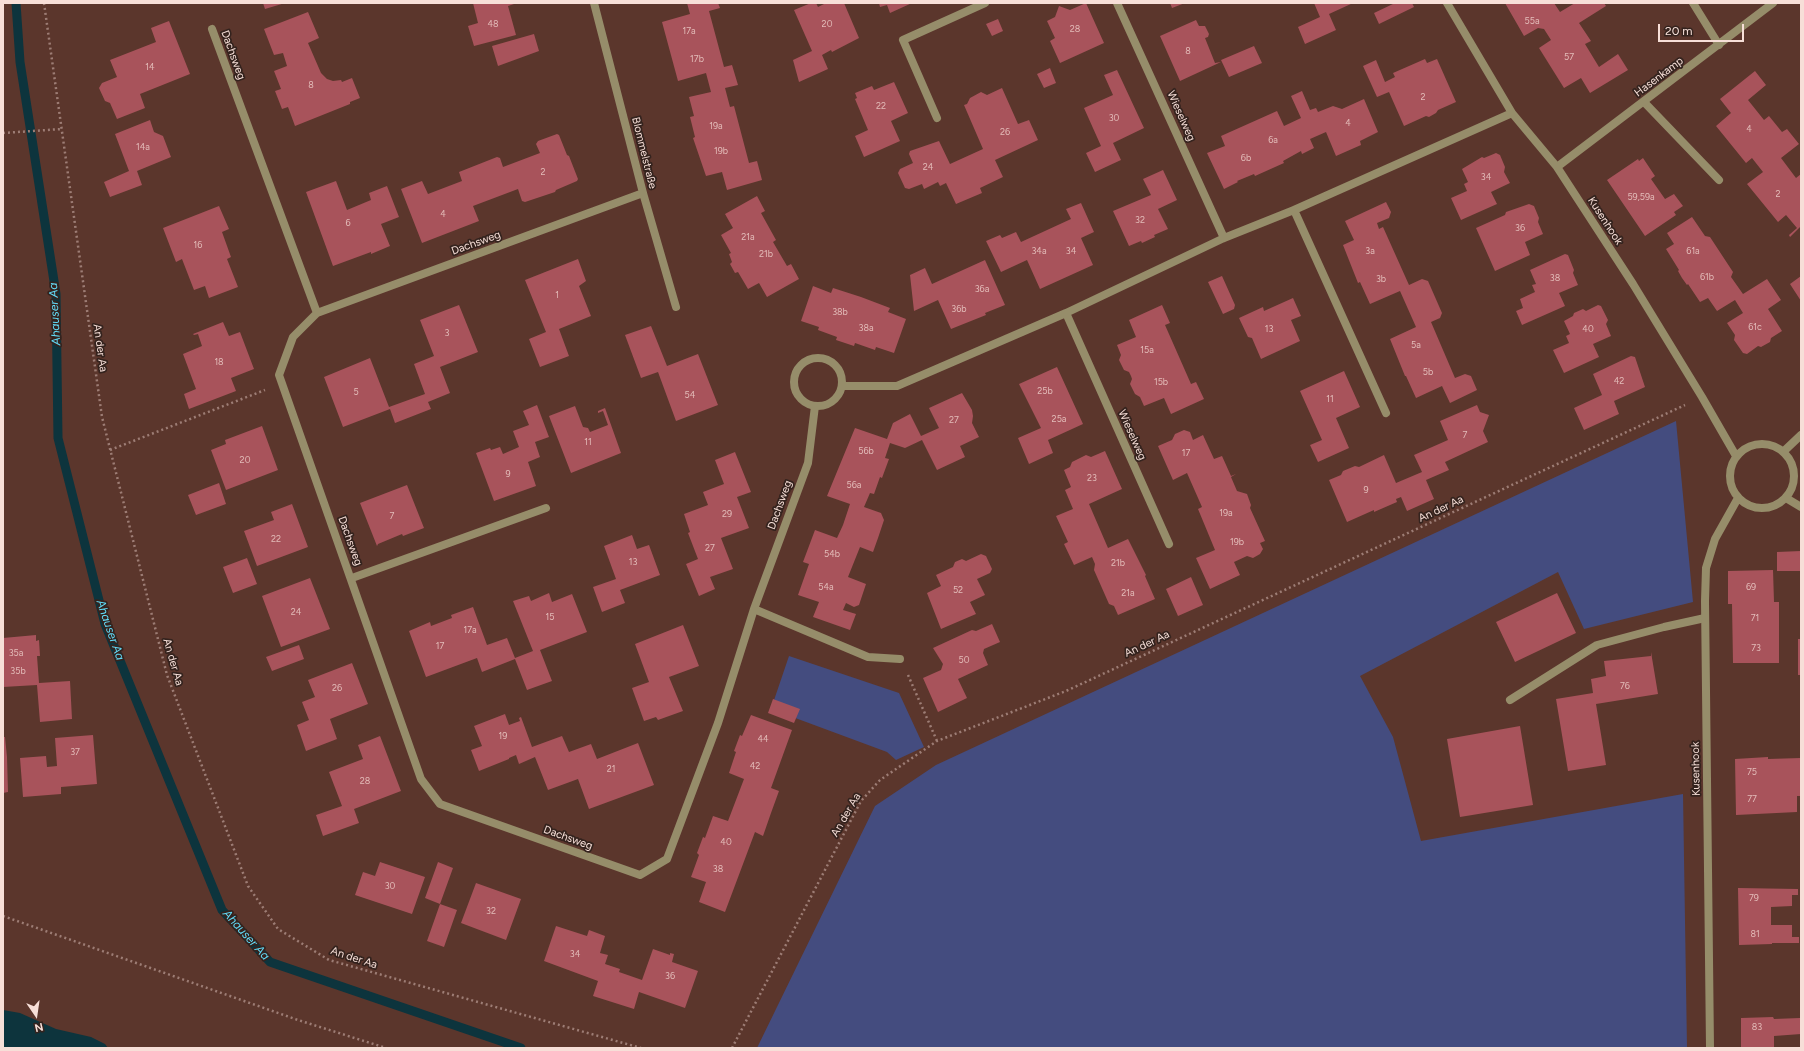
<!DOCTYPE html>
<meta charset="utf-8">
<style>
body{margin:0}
#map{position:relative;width:1804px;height:1051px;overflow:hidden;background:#5b362c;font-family:Figtree,sans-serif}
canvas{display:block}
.frame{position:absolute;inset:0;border:4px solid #f7dfd8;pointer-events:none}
.north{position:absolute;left:16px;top:995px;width:40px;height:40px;-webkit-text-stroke:3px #34231e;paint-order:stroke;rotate:167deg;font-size:11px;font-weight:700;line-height:16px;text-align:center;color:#f7dfd8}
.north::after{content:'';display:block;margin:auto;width:14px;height:18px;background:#f7dfd8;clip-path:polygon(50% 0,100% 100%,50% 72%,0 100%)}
.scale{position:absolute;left:1658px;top:24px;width:86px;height:18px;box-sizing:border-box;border:2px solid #f7dfd8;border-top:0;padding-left:5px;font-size:12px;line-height:14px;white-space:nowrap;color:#f7dfd8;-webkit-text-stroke:3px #34231e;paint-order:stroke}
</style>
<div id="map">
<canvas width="1804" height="1051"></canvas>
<div class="frame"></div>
<div class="north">N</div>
<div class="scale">20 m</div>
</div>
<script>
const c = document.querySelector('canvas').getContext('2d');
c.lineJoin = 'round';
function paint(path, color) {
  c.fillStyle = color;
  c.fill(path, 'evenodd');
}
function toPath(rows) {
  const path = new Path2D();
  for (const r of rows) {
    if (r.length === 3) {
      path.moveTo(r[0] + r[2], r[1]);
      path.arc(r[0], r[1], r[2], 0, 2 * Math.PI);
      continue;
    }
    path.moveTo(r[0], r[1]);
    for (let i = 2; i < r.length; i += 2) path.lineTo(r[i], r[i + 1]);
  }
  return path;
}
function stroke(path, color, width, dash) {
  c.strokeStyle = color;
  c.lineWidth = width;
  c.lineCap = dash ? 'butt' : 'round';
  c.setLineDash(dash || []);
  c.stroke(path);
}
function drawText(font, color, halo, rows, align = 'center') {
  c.font = font + ' Figtree,sans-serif';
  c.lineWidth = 3.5;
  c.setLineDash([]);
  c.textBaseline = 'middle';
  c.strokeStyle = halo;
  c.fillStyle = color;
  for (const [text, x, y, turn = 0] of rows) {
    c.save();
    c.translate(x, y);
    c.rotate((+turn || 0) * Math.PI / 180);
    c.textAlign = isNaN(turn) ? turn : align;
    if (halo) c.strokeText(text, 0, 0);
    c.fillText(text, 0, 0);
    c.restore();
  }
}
paint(toPath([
 [1676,421,1693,602,1584,629,1558,572,1360,676,1393,737,1421,841,1683,794,1687,1048,757,1048,875,806,936,765],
 [789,656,899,693,924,747,896,760,887,752,771,709]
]), '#444c7f');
paint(toPath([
 [3,1010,20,1013,56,1029,91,1037,105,1044,108,1048,3,1048]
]), '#0d343d');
stroke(toPath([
 [16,3,20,62,56,294,58,438,105,624,222,910,270,962,521,1048]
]), '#0d343d', 9);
paint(toPath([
 [263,3,285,3,265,9],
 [473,3,517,3,508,6,516,35,474,46,468,26,478,23],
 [687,3,718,3,720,8,709,11,724,67,732,65,738,85,725,88,730,107,734,106,749,163,757,161,762,180,727,190,722,172,706,176,693,138,695,137,690,117,694,116,689,97,711,92,706,73,678,81,662,22,690,14],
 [811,3,816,3,818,7,826,3,844,3,859,38,832,52,831,50,822,55,828,69,799,82,793,60,812,51,794,10],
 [879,3,912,3,890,13,887,5,880,7],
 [1086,3,1104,43,1060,63,1050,41,1055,38,1047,21,1055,17,1059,6,1070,10],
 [1170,3,1185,3,1172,8],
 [1314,3,1353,3,1329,14,1336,30,1305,44,1298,27,1320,17],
 [1395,3,1412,3,1414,7,1379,24,1374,13],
 [1505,3,1554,3,1560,12,1575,3,1604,3,1606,6,1579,23,1591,41,1585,44,1599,67,1618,54,1628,70,1590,93,1581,78,1564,88,1539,48,1551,40,1544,29,1538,28,1524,36],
 [308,12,319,38,308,43,321,73,327,79,333,81,341,80,342,82,352,78,360,98,350,102,350,104,295,126,288,107,282,109,275,91,281,89,274,71,287,66,283,53,274,55,264,29],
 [998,19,1003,31,992,36,986,24],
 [1196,20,1199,26,1205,26,1209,34,1208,37,1205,38,1215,63,1221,62,1180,81,1160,36],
 [169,21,190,74,140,94,145,108,117,119,110,103,105,101,99,88,102,83,117,77,110,60,156,42,151,28],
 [534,34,539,51,498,66,492,46],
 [1254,46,1262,63,1229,77,1221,60],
 [1425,59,1427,63,1437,59,1456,102,1438,110,1436,113,1429,117,1426,116,1404,126,1389,92,1377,97,1363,66,1376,60,1385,82,1395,77,1393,73],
 [1050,68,1056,83,1044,88,1037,74],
 [1117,70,1144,128,1113,143,1121,160,1095,172,1086,153,1101,146,1084,108,1113,95,1104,75],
 [1755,71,1766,85,1748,100,1764,120,1769,116,1782,132,1787,129,1799,144,1781,158,1796,178,1801,174,1801,226,1790,237,1789,235,1797,228,1786,215,1778,222,1747,184,1763,172,1752,158,1746,163,1716,126,1731,113,1720,99],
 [894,82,908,113,891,121,900,141,864,157,855,136,868,130,855,99,857,98,855,93,872,86,874,90],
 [1002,88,1018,124,1029,120,1038,140,995,160,1003,177,980,188,982,193,956,204,946,183,940,186,938,182,924,189,922,184,909,189,905,188,898,173,900,169,913,163,909,154,910,151,939,141,950,164,983,149,964,105,967,104,970,98,981,92,987,95],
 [1302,91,1310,110,1316,108,1318,112,1333,106,1342,109,1364,99,1378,132,1360,141,1361,145,1336,156,1326,132,1310,139,1314,148,1302,154,1301,151,1283,161,1284,163,1255,176,1254,174,1237,181,1238,182,1224,189,1207,153,1225,146,1221,136,1277,111,1284,126,1301,118,1291,96],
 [150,120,154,132,163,136,171,157,137,171,142,185,110,197,104,182,129,171,115,134],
 [557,134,559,135,567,155,569,156,578,179,577,181,556,190,555,192,525,202,522,201,518,189,473,206,479,221,422,243,401,189,422,181,428,194,462,181,459,172,497,157,500,158,503,167,540,153,536,144,538,141],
 [1496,153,1500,155,1505,167,1504,172,1510,183,1491,192,1497,204,1461,220,1451,198,1467,191,1464,184,1468,182,1462,169,1482,157,1484,158],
 [1643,158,1655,176,1651,179,1665,199,1674,194,1683,206,1674,212,1676,215,1645,236,1607,180,1638,159,1639,161],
 [1163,170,1177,200,1158,209,1168,229,1154,235,1155,237,1142,243,1141,241,1129,246,1113,211,1151,195,1143,179],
 [336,181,347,210,371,200,369,193,387,186,399,217,381,224,390,246,371,254,371,252,333,266,306,192],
 [757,196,765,211,761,213,776,240,773,242,787,266,791,264,799,279,767,297,759,283,748,289,738,272,735,273,730,264,732,262,729,254,731,253,721,235,733,228,725,214],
 [1386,202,1391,212,1389,218,1377,223,1379,229,1383,227,1409,285,1422,279,1428,281,1442,313,1440,318,1431,322,1455,378,1465,374,1471,376,1477,390,1450,403,1442,386,1416,398,1406,376,1405,376,1390,339,1416,327,1400,291,1370,304,1360,282,1358,283,1343,245,1354,240,1345,221],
 [1081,203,1094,232,1081,238,1093,265,1040,289,1027,260,1001,272,986,241,1000,235,1002,238,1016,232,1021,242,1071,219,1066,209],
 [1529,204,1534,206,1539,218,1538,222,1543,234,1525,242,1530,255,1495,271,1476,228,1505,215,1506,212],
 [219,206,229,229,222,232,231,257,227,259,238,287,209,298,205,286,194,290,182,259,176,262,163,228],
 [1692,217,1705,236,1710,237,1733,272,1731,277,1743,294,1767,279,1781,300,1768,309,1782,331,1771,338,1770,342,1761,347,1758,346,1747,354,1743,353,1734,340,1735,335,1727,323,1743,313,1735,300,1717,311,1708,298,1700,302,1688,284,1687,285,1682,278,1678,271,1679,270,1666,249,1674,244,1667,233],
 [1565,254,1568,255,1574,270,1573,273,1578,285,1559,293,1565,306,1522,325,1516,311,1523,308,1520,299,1535,292,1532,285,1536,284,1530,270],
 [578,259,586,281,579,286,591,316,559,329,569,356,540,367,529,339,546,332,525,280],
 [985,260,1005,305,985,313,986,315,951,329,938,300,914,311,910,275,925,268,932,284],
 [1222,276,1235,305,1234,309,1223,314,1208,282],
 [1801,276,1801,301,1790,284],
 [813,286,831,293,833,288,861,297,890,308,888,312,906,319,894,353,876,347,875,350,855,343,854,346,836,340,837,337,818,330,819,327,801,321],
 [1293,298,1301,316,1291,320,1300,341,1261,359,1252,338,1248,337,1239,318,1263,307,1264,311],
 [459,305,478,352,440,367,450,393,428,402,431,409,395,423,390,409,343,427,324,377,370,358,389,407,425,394,414,364,434,356,420,320],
 [1162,305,1170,323,1165,325,1191,384,1196,382,1204,399,1171,414,1164,398,1144,406,1140,397,1135,394,1130,384,1132,379,1131,376,1129,372,1124,370,1119,360,1121,355,1117,345,1136,337,1129,320],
 [1598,305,1601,306,1608,320,1606,324,1611,336,1593,344,1599,357,1564,373,1553,350,1569,343,1566,336,1570,334,1564,321,1573,316,1574,313,1583,309,1586,311],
 [223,322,229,336,240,332,254,369,231,378,236,391,189,409,184,394,196,389,183,354,202,346,198,334,194,335,193,334],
 [651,326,667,366,698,354,718,405,676,421,658,372,641,378,625,335],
 [1631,356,1635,357,1645,387,1614,401,1619,414,1584,430,1574,408,1602,395,1593,374],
 [1057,367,1083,424,1048,440,1053,453,1029,464,1018,438,1041,428,1019,384],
 [1344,371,1360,407,1336,418,1349,448,1318,462,1310,445,1322,440,1300,391],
 [962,393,972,410,973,416,972,423,979,437,960,446,965,457,937,470,922,440,905,448,890,443,885,458,889,459,882,478,880,477,874,494,870,493,864,507,881,513,884,520,878,538,873,552,860,547,848,577,866,584,859,605,854,607,846,603,843,610,856,614,850,630,813,617,819,602,798,595,809,564,803,562,815,530,837,538,843,525,850,504,827,496,855,428,887,439,893,423,910,414,921,436,939,428,929,408],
 [537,405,549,437,535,442,540,457,528,462,536,486,494,501,476,453,490,448,491,450,500,447,503,454,519,447,513,431,529,425,523,411],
 [1477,405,1480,412,1489,415,1483,431,1488,442,1445,462,1449,470,1426,480,1434,499,1407,511,1401,497,1396,499,1397,502,1374,512,1374,510,1347,522,1329,480,1341,475,1343,471,1355,466,1359,467,1384,455,1396,483,1422,472,1414,455,1448,440,1440,421],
 [575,406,583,427,588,428,590,432,608,425,603,411,598,413,598,411,605,408,621,453,571,473,549,416],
 [262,426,278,470,226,490,211,450,226,444,225,440],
 [1184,430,1190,432,1193,440,1203,435,1214,459,1222,456,1231,476,1236,474,1231,477,1237,491,1247,494,1251,505,1250,508,1265,541,1260,543,1263,549,1260,554,1253,558,1247,556,1234,562,1240,575,1210,589,1196,558,1215,550,1198,509,1202,507,1187,473,1173,480,1158,446,1172,440,1175,434],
 [1105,451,1122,489,1089,504,1108,548,1128,539,1146,575,1145,576,1155,599,1118,615,1114,606,1109,604,1094,570,1095,564,1092,557,1074,565,1064,544,1068,542,1056,516,1073,509,1065,490,1071,487,1064,470,1070,467,1072,462,1086,455,1091,457],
 [735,452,751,492,737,497,749,528,721,538,733,569,710,577,715,589,699,596,686,564,698,559,688,533,690,532,684,514,708,505,703,492,724,484,715,460],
 [219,483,226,504,196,515,188,495],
 [407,485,424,528,403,536,402,534,378,544,377,546,360,503],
 [292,504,308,547,257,566,244,531,274,520,271,512],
 [632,535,637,549,649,545,660,575,620,590,625,603,602,612,593,587,616,579,604,546],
 [1801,551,1801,571,1777,571,1777,552],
 [981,554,986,556,992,569,990,573,977,579,985,595,970,602,976,614,941,629,927,593,941,586,936,575,953,567,955,562,962,559,966,561],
 [247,558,257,584,233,593,223,567],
 [1773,570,1774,602,1779,602,1779,663,1733,663,1732,604,1728,604,1728,571],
 [1191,577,1203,605,1178,616,1166,589],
 [310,578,330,629,281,647,262,596],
 [549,593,552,602,572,594,587,632,540,650,552,681,527,690,515,659,482,672,477,658,426,677,409,631,430,622,431,626,452,618,451,615,473,607,487,645,507,638,515,658,533,651,513,601,529,596,531,601],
 [1557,593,1576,633,1515,662,1496,622],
 [992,624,1000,642,984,649,983,653,988,665,958,679,967,698,938,712,923,678,941,670,943,664,933,648,972,630,976,631],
 [683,625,699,666,669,677,683,711,658,720,656,717,644,721,632,688,649,682,635,644],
 [36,635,36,641,39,640,40,656,37,656,39,683,70,681,72,719,40,722,37,685,3,687,3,638],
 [1798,639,1801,639,1801,675,1798,675],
 [299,645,304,659,272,671,266,657],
 [1651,652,1658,694,1596,704,1606,765,1568,771,1556,699,1593,693,1591,679,1606,676,1604,661,1651,656],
 [352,663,368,704,330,719,337,739,306,751,297,725,309,720,302,702,315,697,308,680],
 [773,699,800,709,794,723,768,713],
 [505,714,509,725,520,721,519,718,521,717,532,747,562,736,569,752,591,744,597,759,638,743,654,785,589,809,578,779,548,790,535,757,519,764,516,755,509,758,509,759,479,771,471,750,482,746,474,726],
 [751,715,792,730,771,788,779,791,771,813,763,836,755,832,725,912,699,902,706,882,691,877,699,855,697,853,703,837,705,838,713,816,728,821,744,779,729,773,736,752,734,751,740,735,742,736],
 [1520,726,1533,805,1460,817,1447,739],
 [93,735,97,784,61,787,61,794,23,797,20,758,46,756,47,767,57,766,55,738],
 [380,736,401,791,354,809,359,823,323,836,316,815,342,806,329,772,363,759,358,745],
 [3,737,5,737,7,757,8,792,3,793],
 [1768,757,1768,759,1801,758,1801,796,1797,796,1797,812,1736,815,1735,759],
 [380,862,425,877,412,914,355,895,363,872,375,876],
 [438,862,453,868,440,904,457,910,444,947,427,941,440,904,425,898],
 [476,883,521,899,506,940,461,923],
 [1738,888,1798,889,1798,895,1792,895,1792,906,1771,907,1771,925,1792,925,1792,937,1799,937,1799,943,1772,943,1772,944,1739,945],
 [556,926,587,936,589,930,605,936,600,953,608,955,605,964,620,969,619,972,642,980,653,949,670,955,670,953,674,954,672,962,698,971,685,1008,639,992,634,1009,593,996,598,981,544,961],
 [1773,1017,1774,1019,1800,1018,1801,1034,1774,1036,1774,1048,1741,1048,1741,1018]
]), '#a8535b');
stroke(toPath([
 [44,3,102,417,167,675,248,886,278,929,329,960,641,1048],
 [3,133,62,129],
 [110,450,265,390],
 [908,675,937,741],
 [3,916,298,1020,386,1048],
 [732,1048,861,801,880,780,937,741,1066,691,1685,405]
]), '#9d7d75', 2.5, [2, 3]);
stroke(toPath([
 [1644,102,1719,180],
 [1510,700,1597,645,1664,627,1705,618]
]), '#968d6a', 8);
stroke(toPath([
 [594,3,643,193,676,307],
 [1117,3,1224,238],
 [1447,3,1512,113,1557,167,1633,284,1702,397,1736,456],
 [1693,3,1719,45],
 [212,29,317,313,293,337,279,375,421,779,440,804,640,875,667,859,718,723,754,609,808,463,815,406],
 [937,118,903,40,985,3],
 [1557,167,1773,3],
 [1294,210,1386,413],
 [317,313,643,193],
 [1066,313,1169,544],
 [818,382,24],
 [843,386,897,386,1066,313,1224,238,1294,210,1512,113],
 [1762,476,32],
 [1783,452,1801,435],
 [1786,498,1801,507],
 [352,578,546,508],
 [754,609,868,657,900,659],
 [1710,1048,1705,601,1706,568,1715,539,1738,498]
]), '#968d6a', 8);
drawText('9px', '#e3bcb9', null, [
 ["55a",1532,21],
 ["48",493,24],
 ["20",827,24],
 ["28",1075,29],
 ["17a",689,31],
 ["8",1188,51],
 ["57",1569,57],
 ["17b",697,59],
 ["14",150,67],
 ["8",311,85],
 ["2",1423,97],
 ["22",881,106],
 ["30",1114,118],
 ["4",1348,123],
 ["19a",716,126],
 ["4",1749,129],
 ["26",1005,132],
 ["6a",1273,140],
 ["14a",143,147],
 ["19b",721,151],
 ["6b",1246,158],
 ["24",928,167],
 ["2",543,172],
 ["34",1486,177],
 ["2",1778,194],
 ["59,59a",1641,197],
 ["4",443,214],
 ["32",1140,220],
 ["6",348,223],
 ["36",1520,228],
 ["21a",748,237],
 ["16",198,245],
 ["34a",1039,251],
 ["34",1071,251],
 ["3a",1370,251],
 ["61a",1693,251],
 ["21b",766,254],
 ["61b",1707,277],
 ["38",1555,278],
 ["3b",1381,279],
 ["36a",982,289],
 ["1",557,295],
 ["36b",959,309],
 ["38b",840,312],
 ["61c",1755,327],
 ["38a",866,328],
 ["13",1269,329],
 ["40",1588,329],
 ["3",447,333],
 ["5a",1416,345],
 ["15a",1147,350],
 ["18",219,362],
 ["5b",1428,372],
 ["42",1619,381],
 ["15b",1161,382],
 ["25b",1045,391],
 ["5",356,392],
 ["54",690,395],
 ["11",1330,399],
 ["25a",1059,419],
 ["27",954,420],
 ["7",1465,435],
 ["11",588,442],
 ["56b",866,451],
 ["17",1186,453],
 ["20",245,460],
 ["9",508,474],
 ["23",1092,478],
 ["56a",854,485],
 ["9",1366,490],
 ["19a",1226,513],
 ["29",727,514],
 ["7",392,516],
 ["22",276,539],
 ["19b",1237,542],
 ["27",710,548],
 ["54b",832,554],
 ["13",633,562],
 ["21b",1118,563],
 ["54a",826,587],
 ["69",1751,587],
 ["52",958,590],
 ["21a",1128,593],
 ["24",296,612],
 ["15",550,617],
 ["71",1755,618],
 ["17a",470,630],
 ["17",440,646],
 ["73",1756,648],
 ["35a",16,653],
 ["50",964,660],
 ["35b",18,671],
 ["76",1625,686],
 ["26",337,688],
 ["19",503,736],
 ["44",763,739],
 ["37",75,752],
 ["42",755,766],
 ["21",611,769],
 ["75",1752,772],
 ["28",365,781],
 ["77",1752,799],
 ["40",726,842],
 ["38",718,869],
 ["30",390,886],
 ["79",1754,898],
 ["32",491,911],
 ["81",1755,934],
 ["34",575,954],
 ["36",670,976],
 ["83",1757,1027]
]);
drawText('11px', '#f7dfd8', '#34231e', [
 ["Dachsweg",233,55,70],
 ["Hasenkamp",1659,77,-37],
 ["Wieselweg",1181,116,66],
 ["Blommelstraße",644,153,76],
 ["Kusenhook",1605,221,57],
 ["Dachsweg",476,243,-20],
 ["An der Aa",100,348,82],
 ["Wieselweg",1132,435,66],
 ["Dachsweg",780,505,-70],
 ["An der Aa",1441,509,-25],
 ["Dachsweg",350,541,70],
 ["An der Aa",1147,644,-25],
 ["An der Aa",173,662,74],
 ["Kusenhook",1696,769,-91],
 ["An der Aa",846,815,-60],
 ["Dachsweg",568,838,20],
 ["An der Aa",354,958,18]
]);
drawText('italic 12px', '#62dbf7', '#34231e', [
 ["Ahauser Aa",55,314,-93],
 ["Ahauser Aa",110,630,71],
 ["Ahauser Aa",246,935,48]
]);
</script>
